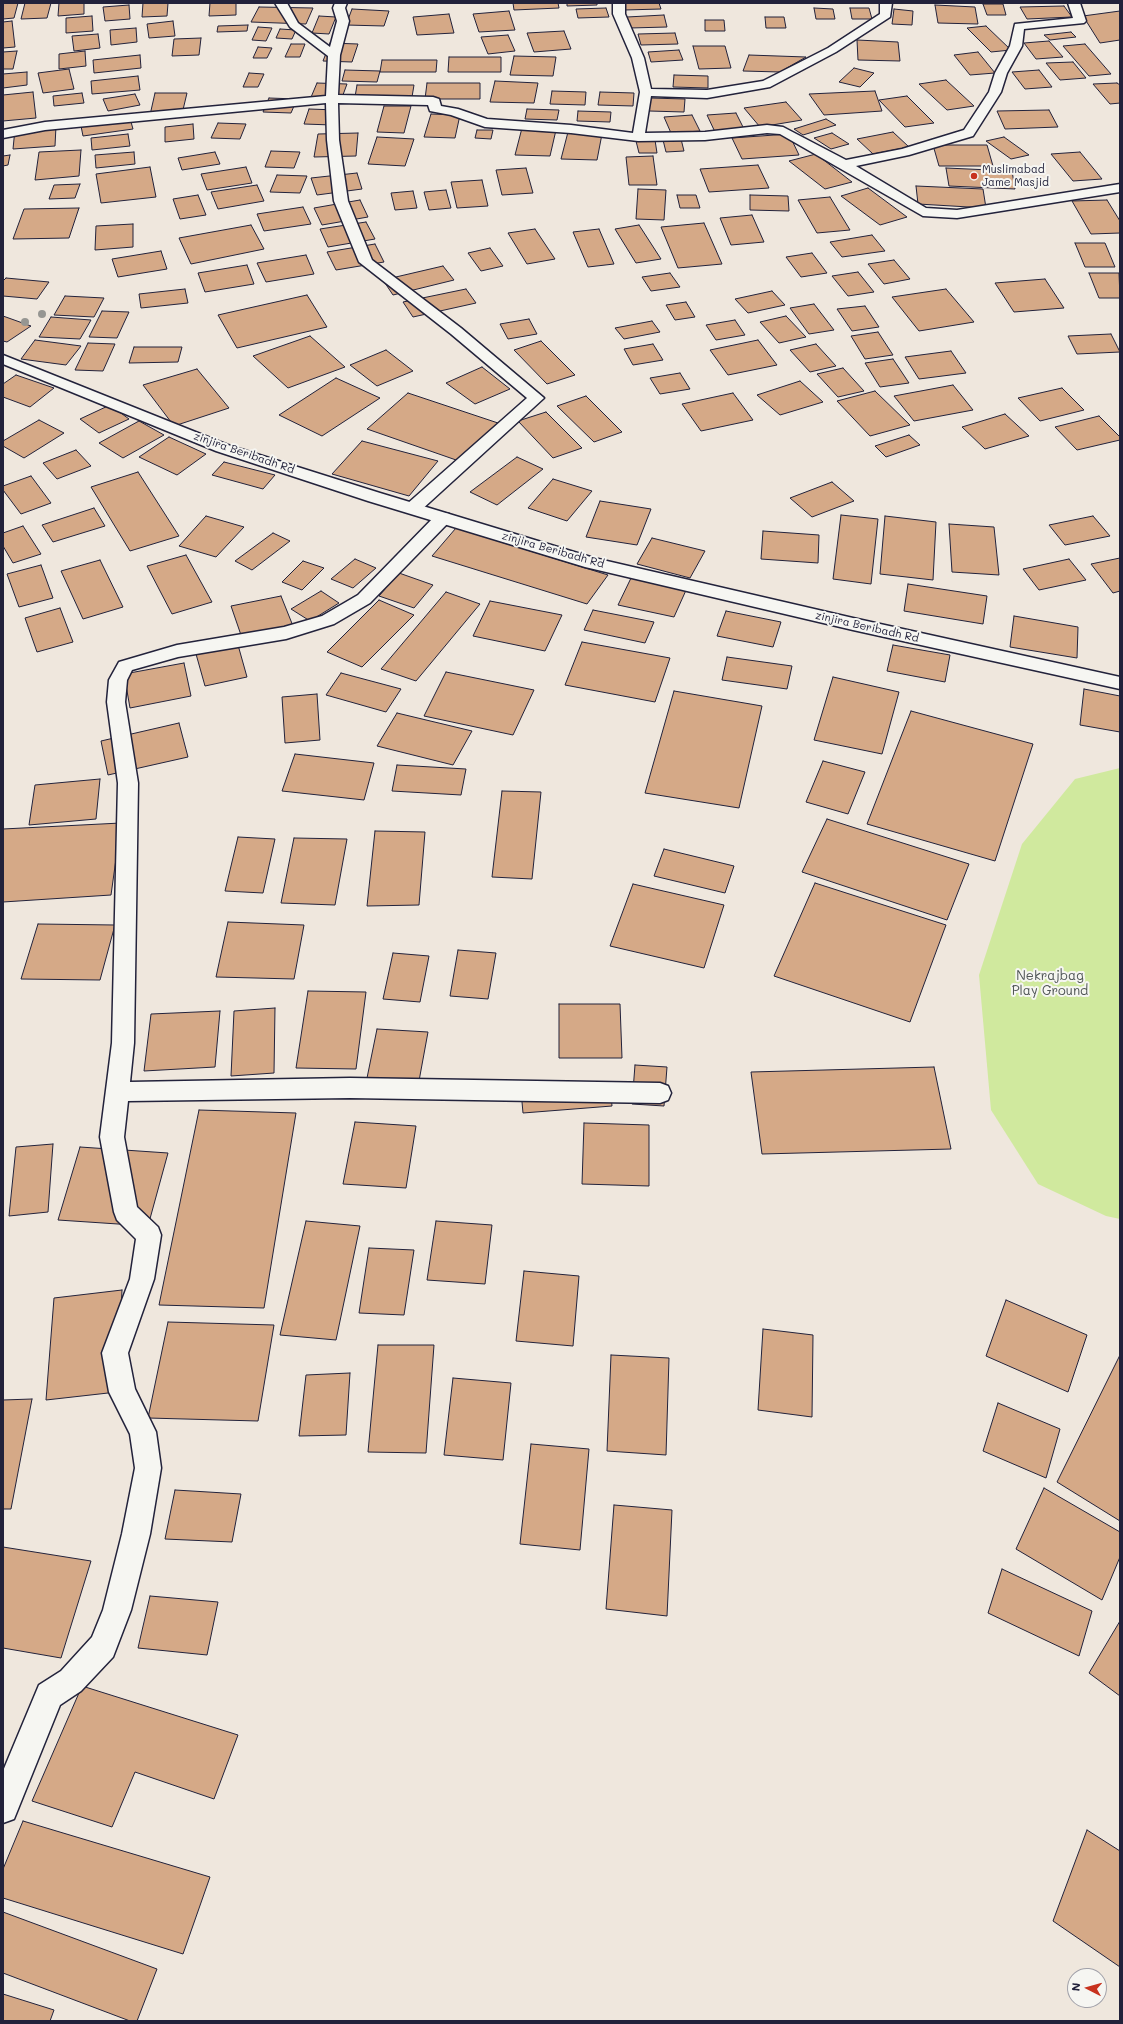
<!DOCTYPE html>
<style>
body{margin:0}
#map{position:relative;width:1123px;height:2024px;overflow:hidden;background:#efe7dd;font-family:Mali,sans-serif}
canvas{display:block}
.frame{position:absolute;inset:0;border:4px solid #22223b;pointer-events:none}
.north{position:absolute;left:1067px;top:1968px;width:40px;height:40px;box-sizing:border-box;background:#f6f6f2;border:1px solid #a1a1a9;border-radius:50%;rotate:276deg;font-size:11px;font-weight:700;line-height:16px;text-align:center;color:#22223b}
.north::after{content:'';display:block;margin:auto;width:14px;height:18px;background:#c8321e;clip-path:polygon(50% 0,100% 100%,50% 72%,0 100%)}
</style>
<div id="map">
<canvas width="1123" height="2024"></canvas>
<div class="frame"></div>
<div class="north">N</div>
</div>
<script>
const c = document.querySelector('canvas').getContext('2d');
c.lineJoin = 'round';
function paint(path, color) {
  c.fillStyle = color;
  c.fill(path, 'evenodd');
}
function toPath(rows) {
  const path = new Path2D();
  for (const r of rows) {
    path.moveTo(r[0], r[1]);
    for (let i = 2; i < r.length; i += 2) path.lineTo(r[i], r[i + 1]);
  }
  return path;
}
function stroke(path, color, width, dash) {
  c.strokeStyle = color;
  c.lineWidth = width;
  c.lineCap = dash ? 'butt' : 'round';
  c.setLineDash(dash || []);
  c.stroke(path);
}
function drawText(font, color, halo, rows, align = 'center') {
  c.font = font + ' Mali,sans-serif';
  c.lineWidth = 4;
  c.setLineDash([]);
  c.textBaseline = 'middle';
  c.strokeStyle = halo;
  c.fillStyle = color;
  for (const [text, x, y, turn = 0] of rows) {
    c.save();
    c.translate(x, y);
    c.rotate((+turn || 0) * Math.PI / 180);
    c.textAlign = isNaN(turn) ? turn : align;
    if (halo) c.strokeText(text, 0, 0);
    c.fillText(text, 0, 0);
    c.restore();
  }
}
paint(toPath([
 [1120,768,1120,1219,1106,1216,1038,1184,991,1110,979,975,1022,844,1075,779]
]), '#d0e99e');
const building = toPath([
 [3,3,18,3,14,18,3,19,3,3],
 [25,3,51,3,47,18,21,19,25,3],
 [59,3,84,3,84,14,58,16,59,3],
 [143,3,168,3,167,16,142,17,143,3],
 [210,3,236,3,236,15,209,16,210,3],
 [513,3,558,3,559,8,514,10,513,3],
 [567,3,597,3,597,5,567,6,567,3],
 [623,3,659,3,661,9,624,10,623,3],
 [983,4,1003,4,1006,15,987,15,983,4],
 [129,5,130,19,105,21,103,7,129,5],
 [935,5,975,7,978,24,938,23,935,5],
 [1064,6,1072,17,1027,19,1020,7,1064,6],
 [259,7,313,8,306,24,251,22,259,7],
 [606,8,609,17,578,18,576,9,606,8],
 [814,8,833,9,835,19,816,19,814,8],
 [850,8,869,8,872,19,852,19,850,8],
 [352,9,389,11,384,26,346,25,352,9],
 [894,9,913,11,912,25,892,24,894,9],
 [509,11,515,30,479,32,473,14,509,11],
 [1120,11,1120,40,1100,43,1083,16,1120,11],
 [449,14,454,33,417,35,413,17,449,14],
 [664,15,667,27,630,28,627,17,664,15],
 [92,16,93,31,66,33,66,18,92,16],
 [319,16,336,17,329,34,312,33,319,16],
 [765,17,784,17,786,28,766,28,765,17],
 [705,20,724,20,725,31,705,31,705,20],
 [12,21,15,47,3,48,3,22,12,21],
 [173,21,175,36,149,38,147,24,173,21],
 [248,25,247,31,217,32,218,26,248,25],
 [986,26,1011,50,991,52,967,28,986,26],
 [258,27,272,28,266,41,252,40,258,27],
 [136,28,137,42,111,45,110,30,136,28],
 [280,29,296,30,292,39,276,38,280,29],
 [564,31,571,49,534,52,527,33,564,31],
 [1071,32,1076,37,1050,40,1044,35,1071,32],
 [675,33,678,44,641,45,638,34,675,33],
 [98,34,100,48,74,51,72,36,98,34],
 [508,35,515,51,488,54,481,37,508,35],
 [201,38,199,55,172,56,174,39,201,38],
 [857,40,898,42,900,61,858,60,857,40],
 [1049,41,1063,57,1036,59,1024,43,1049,41],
 [330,43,358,44,352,62,323,61,330,43],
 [291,44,305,44,300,57,285,57,291,44],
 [1085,44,1111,74,1089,76,1063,46,1085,44],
 [693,46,725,46,731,68,699,69,693,46],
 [258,47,272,48,267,58,253,58,258,47],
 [679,50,683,60,651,62,648,52,679,50],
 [17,51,13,69,3,69,3,52,17,51],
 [85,51,86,66,59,69,59,54,85,51],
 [978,52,995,73,970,75,954,55,978,52],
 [140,55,141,68,94,73,93,60,140,55],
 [749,55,806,57,780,72,743,71,749,55],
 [514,56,556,57,553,76,510,75,514,56],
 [449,57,501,57,501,72,448,72,449,57],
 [382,60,437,60,436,72,380,72,382,60],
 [1073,62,1086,78,1060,80,1046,63,1073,62],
 [854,68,874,73,860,87,839,82,854,68],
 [69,69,74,89,43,93,38,73,69,69],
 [345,70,380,71,377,82,342,81,345,70],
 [1039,70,1052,87,1025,89,1012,72,1039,70],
 [27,72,27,85,3,88,3,74,27,72],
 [249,73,264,74,258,87,243,87,249,73],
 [674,75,708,76,708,88,673,87,674,75],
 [138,76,140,90,92,94,91,81,138,76],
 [946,80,974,106,947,110,919,84,946,80],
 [495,81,538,83,534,103,490,102,495,81],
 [317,83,347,84,340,103,309,102,317,83],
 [427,83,480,83,480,99,425,99,427,83],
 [1117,83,1120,85,1120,103,1110,104,1093,84,1117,83],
 [357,85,414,85,412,97,355,97,357,85],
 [552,91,586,92,585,105,550,104,552,91],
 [875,91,882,111,824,115,809,94,875,91],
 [33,92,36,118,3,121,3,95,33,92],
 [600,92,634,93,633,106,598,105,600,92],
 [82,93,84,103,54,106,53,96,82,93],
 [155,93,187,93,182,114,150,115,155,93],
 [135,94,140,105,108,111,103,99,135,94],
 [907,96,934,123,905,127,879,100,907,96],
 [269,98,297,99,291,113,263,112,269,98],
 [650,98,685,99,684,112,649,111,650,98],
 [786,102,802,120,760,127,744,108,786,102],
 [384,106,411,106,404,133,377,132,384,106],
 [309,109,337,110,332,125,304,124,309,109],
 [527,109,559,110,557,120,525,119,527,109],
 [1049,110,1058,127,1005,129,997,111,1049,110],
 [578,111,611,112,610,122,577,121,578,111],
 [736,113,744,129,715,132,707,115,736,113],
 [431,114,460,115,455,138,424,137,431,114],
 [129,115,133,129,83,136,80,121,129,115],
 [692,115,700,131,671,133,664,117,692,115],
 [826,119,836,125,803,135,794,129,826,119],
 [218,123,246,124,240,139,211,138,218,123],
 [193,124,194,139,165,142,165,127,193,124],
 [56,126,55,146,13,149,15,129,56,126],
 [522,128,556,130,550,156,515,155,522,128],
 [477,130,493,130,491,139,475,138,477,130],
 [568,132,602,134,597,160,561,159,568,132],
 [893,132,909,147,873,154,857,139,893,132],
 [358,133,356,156,314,157,318,134,358,133],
 [832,133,849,144,831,149,814,138,832,133],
 [128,134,130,146,92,150,91,138,128,134],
 [789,134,799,155,742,159,732,138,789,134],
 [377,137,414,139,405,166,368,164,377,137],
 [1004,137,1029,155,1011,159,986,141,1004,137],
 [681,139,684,151,666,152,663,140,681,139],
 [655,140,657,153,639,153,636,141,655,140],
 [933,145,987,145,993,166,939,166,933,145],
 [81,150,79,176,35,180,39,152,81,150],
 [271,151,300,152,294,168,265,167,271,151],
 [134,152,135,164,96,168,95,155,134,152],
 [215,152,220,164,182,170,178,158,215,152],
 [1080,152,1102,179,1073,181,1051,154,1080,152],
 [816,154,852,182,825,189,789,161,816,154],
 [10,155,8,165,3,166,3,156,10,155],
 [653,156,657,185,629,185,626,157,653,156],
 [758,165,769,188,709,192,700,169,758,165],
 [150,167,156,197,101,203,96,174,150,167],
 [246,167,252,183,207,190,201,174,246,167],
 [526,168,533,193,502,195,496,170,526,168],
 [946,168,1012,171,1015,189,949,186,946,168],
 [357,173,362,189,317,195,311,178,357,173],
 [277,175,307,176,300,193,270,192,277,175],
 [482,180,488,206,457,208,451,182,482,180],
 [80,184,75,198,49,199,54,185,80,184],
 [257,185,264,201,218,209,211,192,257,185],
 [916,186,983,189,986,208,918,204,916,186],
 [868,188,907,217,880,225,841,196,868,188],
 [638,189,666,190,664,220,636,219,638,189],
 [446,190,451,208,429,210,424,192,446,190],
 [413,191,417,208,395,210,391,193,413,191],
 [198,195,206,215,180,219,173,199,198,195],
 [677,195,696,195,700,208,680,208,677,195],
 [750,195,788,196,789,211,750,210,750,195],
 [830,197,850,230,817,233,798,200,830,197],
 [360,200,368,217,322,225,314,208,360,200],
 [1107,200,1120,221,1120,233,1091,234,1072,201,1107,200],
 [303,207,311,224,264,231,257,214,303,207],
 [79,208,69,238,13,239,24,209,79,208],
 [752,215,764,242,731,245,720,218,752,215],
 [366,222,375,239,328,247,320,229,366,222],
 [704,223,722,264,678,268,661,227,704,223],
 [133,224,133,247,95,250,96,226,133,224],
 [251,225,264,249,191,264,179,238,251,225],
 [639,225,661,259,636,263,615,229,639,225],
 [535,229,555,259,527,264,508,233,535,229],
 [599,229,614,264,588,267,573,232,599,229],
 [872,235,885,251,842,257,830,242,872,235],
 [1075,243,1105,243,1115,267,1085,267,1075,243],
 [375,244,384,262,336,270,327,252,375,244],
 [490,248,503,266,481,271,468,253,490,248],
 [161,251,167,269,118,277,112,259,161,251],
 [812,253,827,273,801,277,786,257,812,253],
 [306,255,314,274,266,282,257,263,306,255],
 [894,260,910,279,884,284,868,264,894,260],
 [247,265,254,284,205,292,198,273,247,265],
 [443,266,454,280,393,295,383,280,443,266],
 [858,272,874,292,848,296,832,276,858,272],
 [670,273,680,287,651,291,642,277,670,273],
 [1089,273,1119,273,1120,298,1099,298,1089,273],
 [6,278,49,282,37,299,3,296,3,281,6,278],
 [1045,279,1064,308,1014,312,995,283,1045,279],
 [185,289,188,303,141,308,139,294,185,289],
 [466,289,476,303,413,317,403,302,466,289],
 [946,289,974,322,919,331,892,297,946,289],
 [772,291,785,305,748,313,735,299,772,291],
 [307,295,327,327,237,348,218,315,307,295],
 [65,296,104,298,94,317,54,315,65,296],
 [686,302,695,317,675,320,666,305,686,302],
 [814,304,834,330,809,334,790,308,814,304],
 [865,306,879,327,852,331,837,309,865,306],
 [102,311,129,312,117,338,89,337,102,311],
 [3,316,31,326,7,342,3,341,3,316],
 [786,316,806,337,779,343,760,322,786,316],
 [51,317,91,320,80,339,39,337,51,317],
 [529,319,537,334,508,339,500,324,529,319],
 [735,320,745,335,716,340,706,325,735,320],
 [652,321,660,332,624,339,615,328,652,321],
 [878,332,893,355,865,359,851,336,878,332],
 [1111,334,1120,352,1077,354,1068,336,1111,334],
 [310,336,345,367,288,388,253,356,310,336],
 [35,340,81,346,66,365,21,359,35,340],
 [758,340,777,365,728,375,710,350,758,340],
 [541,341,575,375,547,384,514,350,541,341],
 [88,343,115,344,103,371,75,370,88,343],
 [653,344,663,360,633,365,624,349,653,344],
 [816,344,836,366,810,372,790,350,816,344],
 [134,347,182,347,178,362,129,363,134,347],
 [386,350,413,371,377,386,350,365,386,350],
 [951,351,966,373,919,379,905,357,951,351],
 [893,359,909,383,880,387,865,363,893,359],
 [482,367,510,389,475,404,446,383,482,367],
 [843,368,864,391,838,397,817,374,843,368],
 [197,369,229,408,174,426,143,385,197,369],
 [680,373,690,389,660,394,650,378,680,373],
 [16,375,54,388,30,407,3,397,3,384,16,375],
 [336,378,380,398,322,436,279,415,336,378],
 [800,381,823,402,780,415,757,395,800,381],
 [953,385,973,410,914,421,894,396,953,385],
 [1062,388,1084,410,1040,421,1018,398,1062,388],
 [875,391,910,425,870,436,837,401,875,391],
 [408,393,498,423,459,461,367,429,408,393],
 [733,393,753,420,701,431,682,404,733,393],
 [586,396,622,432,594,442,557,406,586,396],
 [110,405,129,419,99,433,80,419,110,405],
 [546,412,582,448,553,458,518,421,546,412],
 [1005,414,1029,436,985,449,962,427,1005,414],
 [1099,416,1120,437,1120,440,1077,450,1055,427,1099,416],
 [39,420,64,433,24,458,3,446,3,441,39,420],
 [139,421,164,435,123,458,99,443,139,421],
 [909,435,920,445,886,457,875,446,909,435],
 [169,437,206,454,177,475,139,457,169,437],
 [362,441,438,461,409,496,332,474,362,441],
 [76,450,91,466,57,479,43,463,76,450],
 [517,457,543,469,497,505,470,492,517,457],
 [224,462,275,475,263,489,212,475,224,462],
 [138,472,179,536,130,551,91,487,138,472],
 [31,476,51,503,21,514,3,490,3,486,31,476],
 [553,479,592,491,567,521,528,508,553,479],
 [832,482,854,501,812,517,790,498,832,482],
 [600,501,651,509,637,545,586,537,600,501],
 [94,508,105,526,53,542,42,525,94,508],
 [841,515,878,519,871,584,833,579,841,515],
 [206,516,244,527,216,557,179,546,206,516],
 [885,516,936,522,933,580,880,574,885,516],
 [1093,516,1110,536,1065,545,1049,525,1093,516],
 [949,524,994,527,999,575,952,572,949,524],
 [23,526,41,554,13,563,3,546,3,533,23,526],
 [456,528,608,575,587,604,432,556,456,528],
 [763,531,819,535,818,563,761,559,763,531],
 [273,533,290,541,252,570,235,561,273,533],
 [652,538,705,551,690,578,637,564,652,538],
 [186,555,212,602,172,614,147,566,186,555],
 [1120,558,1120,591,1113,593,1091,564,1120,558],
 [355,559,376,568,353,588,331,579,355,559],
 [1069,559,1086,580,1039,590,1023,569,1069,559],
 [100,560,123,607,83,619,61,571,100,560],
 [303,561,324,568,302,590,282,582,303,561],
 [41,565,53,598,19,607,7,574,41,565],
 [399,573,433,585,414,608,379,596,399,573],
 [632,576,687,588,674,617,618,605,632,576],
 [908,584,987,596,983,624,904,611,908,584],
 [321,591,339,603,310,621,291,609,321,591],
 [446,592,480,604,416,681,381,669,446,592],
 [281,596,293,626,242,638,231,606,281,596],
 [379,600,414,615,362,667,327,652,379,600],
 [490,601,562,615,545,651,473,636,490,601],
 [60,608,73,642,37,652,25,618,60,608],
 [593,610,654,622,645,643,584,630,593,610],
 [726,611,781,622,773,647,717,636,726,611],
 [1014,616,1078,627,1077,658,1010,647,1014,616],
 [582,642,670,658,655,702,565,685,582,642],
 [238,645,247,677,205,686,196,654,238,645],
 [893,645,950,655,945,682,887,671,893,645],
 [727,657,792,666,787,689,722,680,727,657],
 [184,663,191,696,130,708,124,674,184,663],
 [446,672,534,690,513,735,424,716,446,672],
 [341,673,401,689,386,712,326,695,341,673],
 [833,677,899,692,882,754,814,740,833,677],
 [1084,689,1120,696,1120,732,1080,725,1084,689],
 [674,691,762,706,739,808,645,793,674,691],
 [317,694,320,740,285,743,282,697,317,694],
 [911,711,1033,744,995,861,867,824,911,711],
 [397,713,472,731,453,765,377,746,397,713],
 [179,723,188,757,108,775,101,741,179,723],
 [295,754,374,763,364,800,282,791,295,754],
 [823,761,865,772,848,814,806,802,823,761],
 [397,765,466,769,461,795,392,791,397,765],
 [100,779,96,819,29,825,35,785,100,779],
 [502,791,541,792,532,879,492,877,502,791],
 [827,819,969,864,947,920,802,872,827,819],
 [121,823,111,895,3,902,3,829,121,823],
 [375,831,425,832,419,905,367,906,375,831],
 [238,837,275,839,263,893,225,891,238,837],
 [294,838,347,839,335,905,281,903,294,838],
 [664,849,734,866,725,893,654,876,664,849],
 [815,883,946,925,910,1022,774,976,815,883],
 [633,884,724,905,704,968,610,946,633,884],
 [228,922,304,925,294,979,216,977,228,922],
 [38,924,115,925,100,980,21,979,38,924],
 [458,950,496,953,488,999,450,996,458,950],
 [393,953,429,956,420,1002,383,999,393,953],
 [308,991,366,992,356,1069,296,1068,308,991],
 [559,1004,620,1004,622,1058,559,1058,559,1004],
 [275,1008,274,1073,231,1076,234,1011,275,1008],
 [220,1011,215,1067,144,1071,151,1014,220,1011],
 [377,1029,428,1032,419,1081,367,1078,377,1029],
 [635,1065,667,1067,664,1106,632,1104,635,1065],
 [934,1067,951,1149,762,1154,751,1072,934,1067],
 [610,1084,612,1106,523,1113,521,1091,610,1084],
 [199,1110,296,1113,264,1308,159,1305,199,1110],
 [355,1122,416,1126,406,1188,343,1184,355,1122],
 [584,1123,649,1125,649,1186,582,1184,584,1123],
 [53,1144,48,1212,9,1216,16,1147,53,1144],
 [80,1147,168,1153,148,1226,58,1220,80,1147],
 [306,1221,360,1226,336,1340,280,1335,306,1221],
 [436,1221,492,1225,485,1284,427,1280,436,1221],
 [369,1248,414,1250,404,1315,359,1313,369,1248],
 [524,1271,579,1276,573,1346,516,1341,524,1271],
 [122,1290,117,1392,46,1400,54,1298,122,1290],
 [1006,1300,1087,1335,1068,1392,986,1356,1006,1300],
 [168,1322,274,1325,258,1421,148,1418,168,1322],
 [763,1329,813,1335,812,1417,758,1410,763,1329],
 [378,1345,434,1345,426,1453,368,1452,378,1345],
 [611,1355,669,1358,666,1455,607,1451,611,1355],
 [1120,1355,1120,1521,1057,1482,1120,1355],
 [350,1373,346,1435,299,1436,306,1375,350,1373],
 [453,1378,511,1383,503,1460,444,1455,453,1378],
 [32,1399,11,1509,3,1509,3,1400,32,1399],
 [998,1403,1060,1429,1046,1478,983,1451,998,1403],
 [531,1444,589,1449,580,1550,520,1544,531,1444],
 [1044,1488,1120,1532,1120,1557,1102,1600,1016,1549,1044,1488],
 [175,1490,241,1494,232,1542,165,1539,175,1490],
 [614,1505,672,1510,667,1616,606,1609,614,1505],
 [3,1547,91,1561,61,1658,3,1648,3,1547],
 [1002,1569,1092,1611,1079,1656,988,1613,1002,1569],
 [150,1596,218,1602,207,1655,138,1648,150,1596],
 [1120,1621,1120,1696,1089,1673,1120,1621],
 [82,1686,238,1735,214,1799,135,1772,112,1827,32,1801,82,1686],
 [23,1821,210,1877,183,1954,3,1898,3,1869,23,1821],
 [1087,1830,1120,1851,1120,1967,1053,1921,1087,1830],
 [3,1912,157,1969,137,2021,130,2021,3,1973,3,1912],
 [3,1994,54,2010,50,2021,3,2021,3,1994]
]);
paint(building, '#d5a987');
stroke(building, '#22223b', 1);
const street = toPath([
 [275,3,287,3,298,23,330,47,337,21,333,8,335,3,347,3,345,8,349,21,340,55,338,95,433,97,439,99,441,106,458,109,487,119,571,125,633,133,640,92,632,58,613,14,613,3,625,3,625,14,644,58,651,89,707,90,763,81,828,48,880,14,880,3,892,3,890,17,836,52,770,87,707,98,651,96,645,133,705,132,767,125,783,127,846,160,902,149,964,130,989,92,995,73,1010,46,1015,24,1073,18,1068,3,1080,3,1086,21,1084,23,1024,29,1022,46,1007,73,1001,92,973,136,909,155,856,166,926,208,957,210,1120,184,1120,192,957,218,923,216,780,134,767,133,705,140,638,141,571,133,485,127,451,115,430,111,428,105,338,103,339,140,348,201,372,260,461,328,544,398,419,512,413,513,407,512,405,508,407,504,527,398,451,334,359,262,334,201,327,140,326,103,45,130,3,138,3,130,45,122,326,96,328,56,290,27,275,3],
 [443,513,449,514,451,518,449,522,370,603,334,624,286,639,178,657,132,670,127,680,125,702,138,783,134,1043,130,1082,350,1078,660,1083,668,1086,671,1093,668,1100,660,1103,350,1098,128,1101,124,1137,137,1207,158,1227,161,1235,154,1279,128,1353,135,1389,156,1432,161,1468,150,1534,131,1610,113,1657,81,1691,60,1705,14,1819,3,1823,3,1771,39,1685,61,1671,92,1637,103,1610,122,1534,135,1468,130,1434,109,1392,102,1353,130,1279,136,1239,117,1220,114,1212,100,1137,112,1043,118,783,107,702,109,680,119,662,177,645,284,627,322,616,358,595,437,514,443,513]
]);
const secondary = toPath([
 [3,355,228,445,380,493,594,558,853,618,1120,677,1120,689,853,630,585,567,368,501,216,451,3,364,3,355]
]);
stroke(street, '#22223b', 3);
stroke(secondary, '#22223b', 3);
paint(street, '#f6f6f2');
paint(secondary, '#f6f6f2');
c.fillStyle = '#969692';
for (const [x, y] of [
 [42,314],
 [25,322]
]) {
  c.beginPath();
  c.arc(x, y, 4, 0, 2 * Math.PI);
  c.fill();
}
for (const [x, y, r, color] of [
 [974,176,4,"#c8321e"]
]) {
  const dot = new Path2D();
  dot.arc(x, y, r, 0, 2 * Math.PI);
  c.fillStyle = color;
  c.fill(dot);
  stroke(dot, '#f6f6f2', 1.5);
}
drawText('11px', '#22223b', '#f6f6f2', [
 ["Muslimabad",982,170],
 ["Jame Masjid",982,183]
], 'left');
drawText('11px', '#22223b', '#f6f6f2', [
 ["zinjira Beribadh Rd",244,453,19],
 ["zinjira Beribadh Rd",553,550,16],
 ["zinjira Beribadh Rd",867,627,13]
]);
drawText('13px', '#4e5454', '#f6f6f2', [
 ["Nekrajbag",1050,976],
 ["Play Ground",1050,991]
]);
</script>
